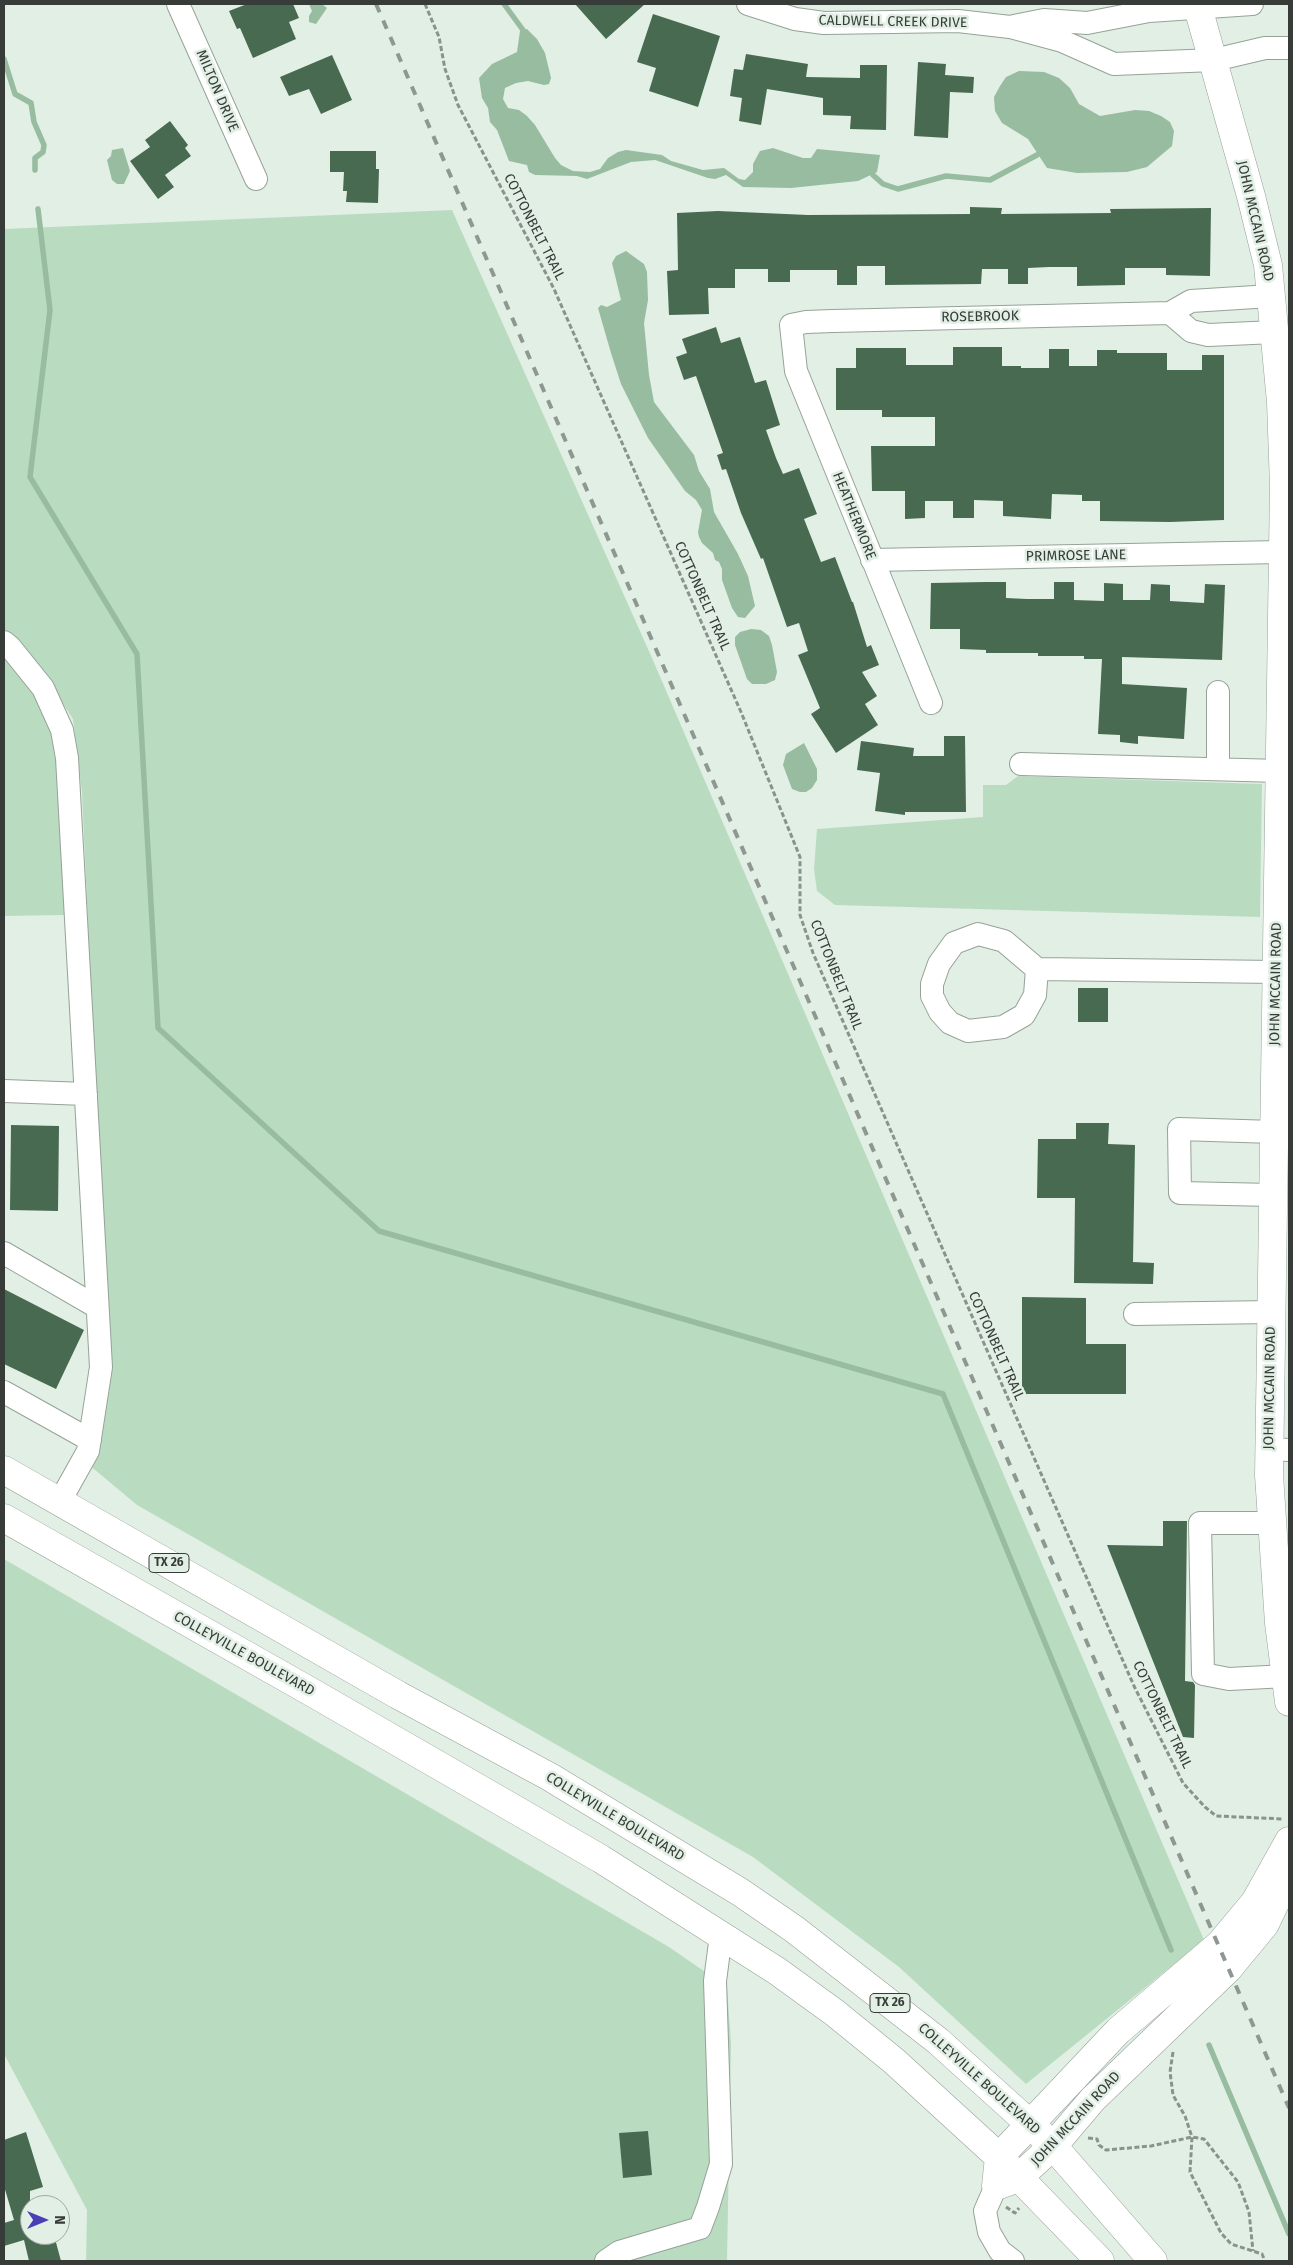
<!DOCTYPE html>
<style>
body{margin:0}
#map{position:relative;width:1293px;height:2265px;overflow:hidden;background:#e2efe5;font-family:"Fira Sans",sans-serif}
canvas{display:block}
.frame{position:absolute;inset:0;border:5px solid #373c38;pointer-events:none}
.north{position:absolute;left:20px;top:2195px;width:50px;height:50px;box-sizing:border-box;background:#e2efe5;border:1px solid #9ea7a0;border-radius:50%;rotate:90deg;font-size:14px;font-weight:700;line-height:20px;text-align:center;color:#373c38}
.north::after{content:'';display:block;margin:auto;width:18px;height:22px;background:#4a3fb5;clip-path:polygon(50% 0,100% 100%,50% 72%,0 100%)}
</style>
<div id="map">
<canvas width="1293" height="2265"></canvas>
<div class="frame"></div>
<div class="north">N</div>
</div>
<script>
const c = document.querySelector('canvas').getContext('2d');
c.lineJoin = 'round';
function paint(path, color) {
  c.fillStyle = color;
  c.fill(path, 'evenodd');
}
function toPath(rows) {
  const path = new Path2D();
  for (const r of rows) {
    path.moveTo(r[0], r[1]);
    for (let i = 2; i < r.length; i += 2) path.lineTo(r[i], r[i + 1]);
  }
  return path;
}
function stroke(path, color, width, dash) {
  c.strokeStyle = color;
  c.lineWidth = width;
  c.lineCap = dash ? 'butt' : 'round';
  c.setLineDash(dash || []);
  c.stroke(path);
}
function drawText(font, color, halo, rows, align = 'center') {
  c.font = font + ' "Fira Sans",sans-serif';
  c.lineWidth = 5;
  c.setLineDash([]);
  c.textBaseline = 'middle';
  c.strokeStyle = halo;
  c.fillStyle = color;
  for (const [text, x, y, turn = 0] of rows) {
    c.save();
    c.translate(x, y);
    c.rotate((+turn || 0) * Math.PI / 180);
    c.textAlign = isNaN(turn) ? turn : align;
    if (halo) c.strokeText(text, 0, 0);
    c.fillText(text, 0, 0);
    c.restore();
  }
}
paint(toPath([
 [452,210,652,658,1204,1940,1026,2084,899,1967,753,1857,137,1505,88,1464,98,1144,82,792,73,719,30,653,4,629,4,229],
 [4,658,21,676,42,708,50,726,57,751,65,915,4,916],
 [1018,776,1262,784,1260,917,835,905,817,891,814,869,817,829,983,817,983,785,1006,785],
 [4,1559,669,1947,727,1987,731,2043,727,2261,86,2261,87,2210,4,2054]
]), '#b9dcc1');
paint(toPath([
 [309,4,322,4,327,8,316,24,309,22,309,16,312,11],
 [527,29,537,39,545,53,551,78,549,84,544,85,528,81,516,83,505,88,503,99,508,108,519,110,527,116,535,125,555,158,561,165,573,171,590,172,600,169,608,158,618,152,626,150,662,155,671,161,703,170,724,168,739,179,745,180,753,172,753,164,760,151,773,148,803,158,811,158,817,149,880,155,877,172,858,181,791,188,743,187,726,175,715,179,708,178,655,160,631,162,587,179,577,176,535,175,529,172,527,165,509,161,497,130,490,122,488,108,482,98,479,78,492,64,517,52,520,31],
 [1019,71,1044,72,1059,78,1070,88,1079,104,1100,116,1135,110,1149,111,1161,116,1170,122,1174,131,1172,146,1147,167,1127,172,1077,173,1047,168,1028,139,1002,123,995,111,994,97,1000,86,1006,77],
 [123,148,130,171,124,184,117,184,112,180,107,160,111,156,112,150],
 [626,251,644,264,647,272,648,300,644,323,649,375,654,402,694,455,699,471,710,489,714,512,738,554,748,576,755,606,745,618,738,617,732,608,722,580,722,569,719,562,715,560,713,553,702,543,699,537,698,532,702,510,696,500,685,491,648,438,621,384,611,353,598,308,601,305,607,307,621,300,612,263,616,256],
 [751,629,761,630,769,636,772,645,777,672,775,680,766,684,752,684,747,679,735,645,735,637,740,632],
 [804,743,817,769,817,780,812,788,806,792,800,792,792,789,783,765,786,754]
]), '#97bca0');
stroke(toPath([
 [504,4,523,30],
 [4,59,15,94,31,103,34,122,44,145,43,152,35,158,35,170],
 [873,175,883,184,898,189,946,176,990,180,1037,155],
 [38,209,50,310,30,477,137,654,158,1028,379,1231,943,1394,1171,1950],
 [1209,2045,1289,2234]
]), '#97bca0', 5.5);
paint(toPath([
 [247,4,293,4,299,18,289,22,296,39,253,58,240,28,237,29,229,11],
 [575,4,645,4,606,39],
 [653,14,720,36,698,107,649,91,656,68,637,62],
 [746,54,808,64,806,77,860,78,860,65,887,65,886,130,850,129,851,116,823,115,823,98,767,89,761,125,739,121,742,98,730,96,734,69,743,70],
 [332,55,352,100,321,114,309,89,289,96,280,77],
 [918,62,946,64,945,75,974,77,973,93,950,92,948,138,914,136],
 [170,121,188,145,185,148,191,156,165,175,174,187,158,199,130,161,150,147,145,140],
 [330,151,376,151,376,169,379,169,378,203,346,202,347,191,343,191,344,172,330,172],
 [970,207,1002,208,1001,214,1111,213,1110,209,1211,208,1210,276,1166,275,1166,268,1125,268,1125,285,1077,286,1077,267,1049,267,1028,268,1028,284,1008,284,1008,269,982,269,981,284,885,285,885,266,857,266,857,285,837,285,837,270,790,270,790,282,768,282,768,269,735,269,735,288,708,288,709,314,669,315,667,271,678,270,677,213,718,211,808,215,970,214],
 [716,327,721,343,740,337,755,383,766,380,780,425,766,430,776,458,783,474,799,468,817,514,804,519,821,562,835,557,852,602,853,602,867,647,871,645,879,665,862,672,877,696,865,704,878,725,836,753,811,714,820,708,798,655,808,651,799,623,787,627,763,558,761,559,741,513,726,469,722,470,717,455,723,453,696,376,684,380,676,357,687,353,682,339],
 [953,347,1002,347,1002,366,1021,366,1021,368,1049,368,1049,349,1069,349,1069,366,1097,366,1097,350,1117,350,1117,353,1167,353,1167,370,1202,370,1202,355,1224,355,1224,520,1170,522,1100,521,1100,501,1082,501,1082,495,1052,494,1051,519,1003,516,1003,501,974,500,974,518,953,518,953,501,925,501,925,518,905,519,905,491,872,491,871,446,935,446,935,417,882,417,882,410,836,410,836,368,856,368,856,348,906,348,906,365,953,365],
 [986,582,1006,582,1006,598,1027,599,1054,599,1054,582,1074,582,1074,600,1104,601,1104,583,1123,584,1123,600,1150,600,1151,584,1170,585,1170,601,1204,603,1205,584,1225,585,1222,660,1122,657,1122,684,1187,688,1184,739,1138,736,1138,744,1120,742,1120,735,1098,734,1102,659,1084,659,1084,656,1038,656,1038,653,986,653,986,650,960,649,960,629,930,629,931,583],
 [944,736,965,736,966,812,905,812,905,815,875,811,880,773,857,770,861,741,914,748,913,756,944,756],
 [1078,988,1108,988,1108,1022,1078,1022],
 [1076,1123,1109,1123,1108,1144,1135,1145,1133,1262,1154,1263,1153,1284,1074,1283,1075,1198,1037,1198,1038,1139,1076,1139],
 [11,1125,59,1126,58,1211,10,1210],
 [4,1289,84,1330,56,1389,4,1364],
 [1022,1297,1086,1298,1086,1344,1126,1344,1126,1394,1022,1394],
 [1163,1521,1187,1521,1185,1681,1193,1682,1195,1685,1194,1738,1183,1737,1107,1545,1163,1546],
 [648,2131,652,2175,623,2178,619,2133],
 [26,2132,43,2187,30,2191,30,2235,54,2235,61,2261,29,2261,24,2240,4,2246,4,2223,14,2220,4,2186,4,2140]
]), '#486a51');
const minor = toPath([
 [178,4,256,179],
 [748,4,795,19,824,23,958,21,1010,27,1062,41,1114,64,1214,60,1265,48,1289,48],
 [1014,26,1044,20,1087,23,1149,11,1252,4],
 [1170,313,1191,331,1208,335,1275,332],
 [872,560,1281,552],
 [4,642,10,647,43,688,62,730,67,758,101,1367,88,1451,60,1501],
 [1218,692,1218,769],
 [931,703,796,371,791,325,806,322,833,321,1170,313,1191,301,1271,296],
 [1021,764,1280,771],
 [1037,969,1035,995,1024,1015,1003,1027,968,1031,950,1023,940,1012,932,996,932,984,939,964,954,943,978,934,1004,941,1037,969,1276,972],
 [4,1091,86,1094],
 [1273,1195,1180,1193,1179,1129,1274,1132],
 [4,1253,97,1307],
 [1135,1314,1271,1312],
 [4,1392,90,1440],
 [1269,1449,1289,1450],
 [1272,1523,1200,1523,1203,1674,1229,1679,1286,1676],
 [996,2186,985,2211,989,2232,1000,2251,1013,2261],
 [606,2261,619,2252,700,2228,708,2207,721,2164,715,1981,721,1935]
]);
const major = toPath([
 [1197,4,1251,196,1268,265,1281,402,1284,486,1269,1475,1279,1623,1289,1702],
 [4,1470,398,1695,550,1777,740,1892,794,1929,938,2041,1031,2125,1053,2146,1153,2261],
 [4,1518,313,1693,601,1859,777,1971,835,2013,894,2061,999,2157,1100,2261],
 [1289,1841,1255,1902,1220,1944,1118,2031,999,2157,996,2186,1018,2178,1053,2146,1093,2099,1228,1969,1265,1924,1289,1874]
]);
stroke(minor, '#96a298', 24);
stroke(major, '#96a298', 29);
stroke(toPath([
 [425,4,439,37,445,69,458,105,554,289,741,712,800,857,800,915,813,953,1134,1686,1183,1783,1205,1807,1216,1816,1283,1819],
 [1173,2052,1170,2072,1173,2095,1185,2116,1192,2137,1190,2172,1221,2233,1231,2244,1262,2254,1265,2261],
 [1088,2138,1097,2139,1099,2145,1106,2150,1151,2146,1192,2137,1204,2139,1238,2182,1249,2212,1253,2251],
 [1006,2207,1015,2213,1019,2208]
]), '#89928b', 3, [5, 2.5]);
stroke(minor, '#fff', 22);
stroke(major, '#fff', 28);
stroke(toPath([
 [376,4,1289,2108]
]), '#8e9890', 4, [9, 9]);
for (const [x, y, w] of [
 [169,1563,40],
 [890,2003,40]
]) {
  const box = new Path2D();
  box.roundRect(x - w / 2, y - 9.5, w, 19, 4);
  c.fillStyle = '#e2efe5';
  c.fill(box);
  stroke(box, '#373c38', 1);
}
drawText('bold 12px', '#373c38', null, [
 ["TX 26",169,1563],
 ["TX 26",890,2003]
]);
drawText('14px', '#373c38', '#e2efe5', [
 ["CALDWELL CREEK DRIVE",893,22,1],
 ["MILTON DRIVE",217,91,67],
 ["JOHN MCCAIN ROAD",1255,221,77],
 ["COTTONBELT TRAIL",534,227,63],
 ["ROSEBROOK",980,317,-1],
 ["HEATHERMORE",854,516,68],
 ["PRIMROSE LANE",1076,556,-1],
 ["COTTONBELT TRAIL",702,596,66],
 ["COTTONBELT TRAIL",836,975,68],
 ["JOHN MCCAIN ROAD",1276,984,-89],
 ["COTTONBELT TRAIL",996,1346,66],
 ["JOHN MCCAIN ROAD",1270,1388,-89],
 ["COLLEYVILLE BOULEVARD",244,1654,29],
 ["COTTONBELT TRAIL",1162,1715,64],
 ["COLLEYVILLE BOULEVARD",615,1817,31],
 ["COLLEYVILLE BOULEVARD",979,2079,42],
 ["JOHN MCCAIN ROAD",1076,2119,-47]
]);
</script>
